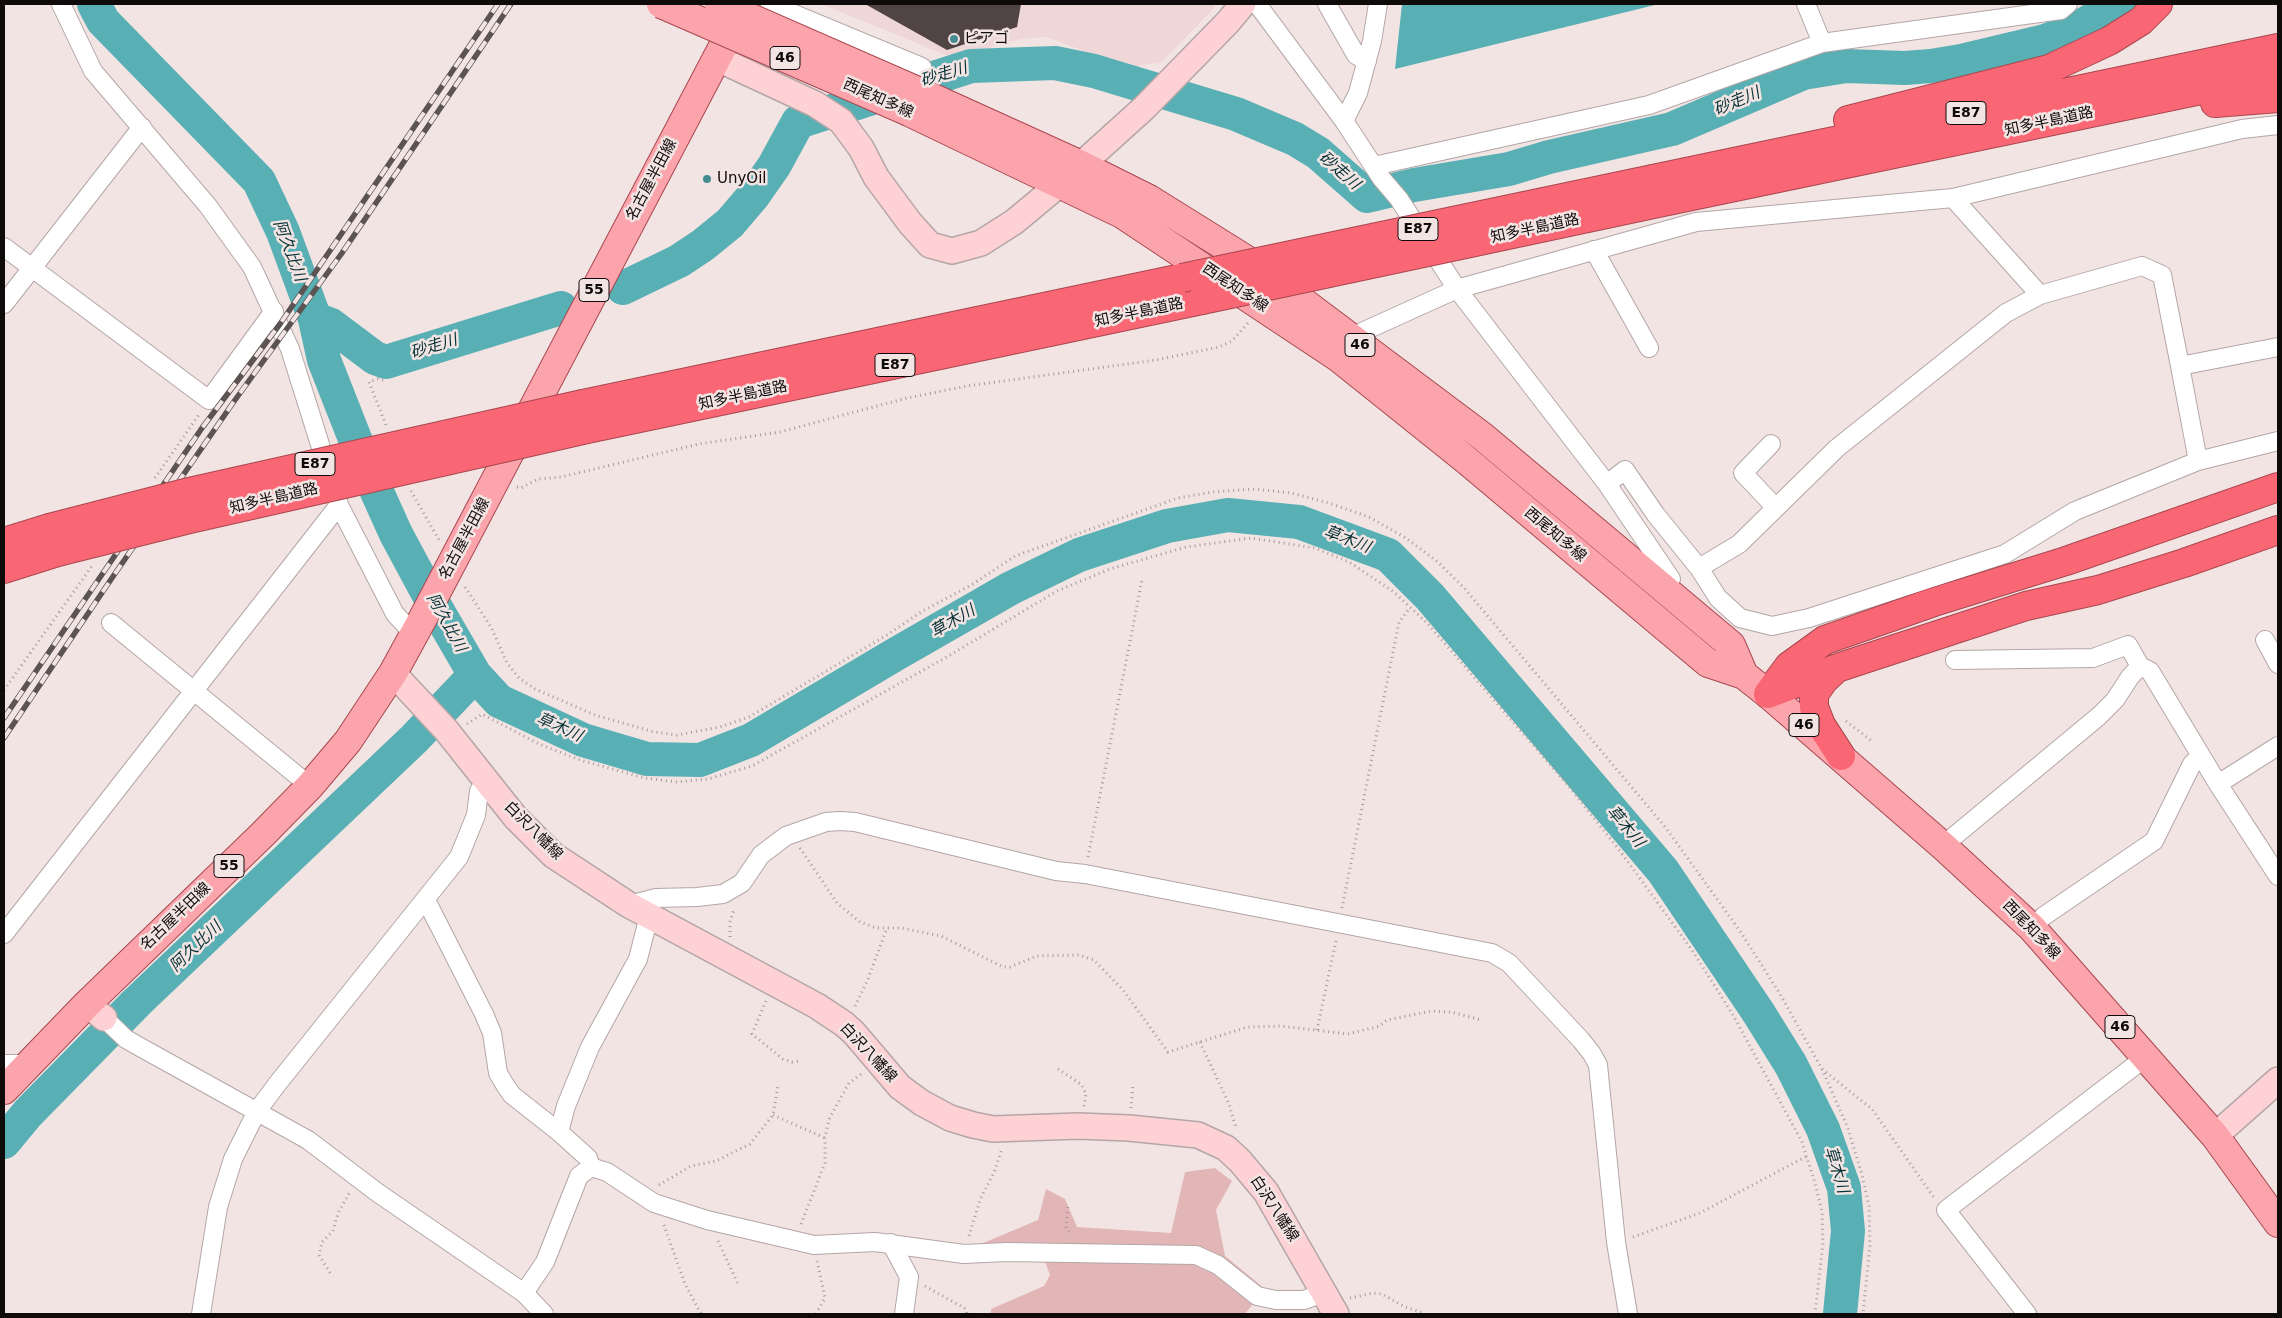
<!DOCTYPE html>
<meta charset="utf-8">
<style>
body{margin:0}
#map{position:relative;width:2282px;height:1318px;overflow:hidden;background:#f3e4e4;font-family:"DejaVu Sans",sans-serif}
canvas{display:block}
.frame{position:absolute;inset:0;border:5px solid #100b0b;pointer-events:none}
</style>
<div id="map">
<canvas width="2282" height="1318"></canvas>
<div class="frame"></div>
</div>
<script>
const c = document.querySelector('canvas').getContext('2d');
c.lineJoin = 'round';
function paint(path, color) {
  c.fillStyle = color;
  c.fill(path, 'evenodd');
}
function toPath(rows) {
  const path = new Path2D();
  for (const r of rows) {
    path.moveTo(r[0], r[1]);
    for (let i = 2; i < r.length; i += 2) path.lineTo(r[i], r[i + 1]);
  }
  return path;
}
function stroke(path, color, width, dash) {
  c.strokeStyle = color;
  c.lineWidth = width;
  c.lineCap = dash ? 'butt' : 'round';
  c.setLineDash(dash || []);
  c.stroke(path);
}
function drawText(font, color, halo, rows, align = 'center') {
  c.font = font + ' "DejaVu Sans","Noto Sans JP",sans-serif';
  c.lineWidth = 5;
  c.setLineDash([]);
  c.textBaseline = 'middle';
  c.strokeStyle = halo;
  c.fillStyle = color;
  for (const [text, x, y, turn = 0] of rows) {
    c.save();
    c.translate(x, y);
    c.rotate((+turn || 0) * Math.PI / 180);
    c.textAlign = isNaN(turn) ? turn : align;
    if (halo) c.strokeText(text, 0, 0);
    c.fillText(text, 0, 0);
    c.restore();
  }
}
paint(toPath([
 [821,4,1215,4,1215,7,1162,62,1138,66,1086,52,1047,37,1020,39,953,58]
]), '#efd7d7');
paint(toPath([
 [1215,1168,1232,1181,1216,1210,1225,1256,1265,1289,1245,1314,991,1314,991,1309,1044,1286,1050,1275,1039,1245,976,1246,1038,1220,1046,1189,1065,1199,1077,1227,1171,1233,1185,1172]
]), '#e2b6b6');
paint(toPath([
 [1402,4,1659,4,1395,69]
]), '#58afb4');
stroke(toPath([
 [94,4,103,21,259,181,283,232,315,319,324,360,368,472,396,534,432,601,475,675,499,701,583,740,647,759,700,760,751,740,896,654,1011,588,1079,555,1167,526,1228,515,1299,522,1388,555,1430,597,1663,871,1758,1012,1791,1065,1823,1129,1844,1188,1848,1231,1840,1314],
 [623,288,679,261,703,245,730,223,753,196,774,166,798,122,971,66,1055,63,1094,71,1236,114,1295,139,1318,153,1367,196,1414,185,1509,169,1549,157,1672,129,1803,73,1846,66,1905,68,1931,66,1961,61,2045,41,2078,28,2119,4],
 [315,319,331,325,375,358,386,362,561,308],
 [4,1142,28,1113,137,1002,414,739,475,675]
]), '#58afb4', 34);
paint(toPath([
 [865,4,1021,4,1017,27,947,50]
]), '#504444');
const street = toPath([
 [61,4,93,71,208,206,252,267,290,349,339,505,395,614,414,634],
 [770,4,922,67],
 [1257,4,1344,121,1382,179,1399,199,1457,289,1607,484,1671,579],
 [1327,4,1356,55,1367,61],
 [1806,4,1822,43],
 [1344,121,1358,93,1372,41,1378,4],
 [1374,166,1649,105,1822,43,2061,10,2068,4],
 [1953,198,2040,295],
 [4,247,209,400,274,311],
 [1594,250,1649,348],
 [4,304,142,127],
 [1352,339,1362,332,1457,289,1696,222,1953,198,2242,129,2278,125],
 [2180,366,2198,461],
 [1771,444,1743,473,1776,508],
 [1607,484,1625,470,1656,515,1699,568,1739,544,1837,448,2006,313,2040,295,2142,266,2162,275,2180,366,2278,347],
 [1699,568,1718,598,1740,618,1772,626,1809,618,2005,554,2075,511,2198,461,2278,441],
 [111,623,310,786],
 [2265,640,2278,664],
 [1955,660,2093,658,2128,645,2140,666,2150,671,2218,784,2278,876],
 [2218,784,2278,746],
 [1944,847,1952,838,2099,716,2115,700,2130,677,2140,666],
 [426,900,484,1014,492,1033,498,1073,505,1085,512,1095,559,1132,588,1158,591,1167],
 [629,905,656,898,697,897,723,894,742,883,761,855,786,836,826,822,840,821,855,822,1056,871,1085,874,1492,953,1509,963,1581,1040,1592,1054,1598,1065,1616,1242,1628,1314],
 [2032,928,2044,916,2154,841,2192,764,2201,756],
 [4,934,339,505],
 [104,1018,126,1039,140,1047,308,1140,378,1193,524,1293,544,1314],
 [4,1064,28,1064],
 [559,1132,566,1106,590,1047,638,959,649,916],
 [891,1243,909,1277,904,1314],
 [524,1293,545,1262,579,1176,591,1167,607,1172,654,1203,707,1220,814,1245,875,1242,964,1254,1006,1252,1196,1255,1218,1265,1257,1296,1276,1300,1304,1300,1323,1293],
 [201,1314,218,1207,233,1159,257,1111,278,1083,459,857,476,815,479,791,486,780],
 [2027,1314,1946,1210,2146,1057]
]);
const secondary = toPath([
 [716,58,815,104,841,121,861,148,876,177,910,223,930,245,952,251,981,243,1014,222,1061,183,1144,108,1228,22,1243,4],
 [393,673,446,730,516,818,553,855,629,905,817,1006,844,1024,854,1033,900,1087,922,1103,950,1118,973,1125,993,1129,1078,1126,1129,1128,1198,1135,1226,1148,1240,1161,1266,1192,1336,1314],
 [87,1004,104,1018],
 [2215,1136,2278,1080]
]);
const primary = toPath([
 [920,92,1081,165,1149,199,1250,262,1482,436,1731,645,1744,675],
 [909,112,1122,214,1339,358,1465,459,1708,663,1744,675,1768,694,1944,847,2032,928,2215,1136,2278,1223],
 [4,1090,87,1004,263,834,310,786,348,741,393,673,423,618,741,12]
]);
const highway = toPath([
 [2215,103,2278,98],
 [1848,120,2049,69,2109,41,2141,21,2158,4],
 [1653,179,2278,48],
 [1658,203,2278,74],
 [583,404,1182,278],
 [587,429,1202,300],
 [4,542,49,528],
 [4,569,58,552],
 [1836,669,1824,680,1814,694,1814,707,1821,725,1841,756],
 [1768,694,1789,666,1825,640,1934,602,2066,561,2278,487],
 [1768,694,1840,667,2026,606,2098,590,2184,563,2278,530]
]);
stroke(street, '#b4a6a6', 20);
stroke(secondary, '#b4a6a6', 28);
stroke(primary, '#a8474f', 30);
stroke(highway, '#a8474f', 30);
stroke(toPath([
 [386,425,369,382,378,379,387,381],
 [155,478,200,413],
 [517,487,521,488,538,479,561,477,699,444,780,432,907,398,967,386,1156,360,1219,347,1232,341,1248,323],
 [411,491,439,540],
 [465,587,491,627,507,663,519,678,535,689,595,715,654,732,677,735,720,727,749,717,887,635,921,612,973,584,1015,556,1178,498,1212,492,1255,489,1291,493,1329,503,1369,517,1406,538,1438,562,1465,589,1666,828,1740,931,1780,994,1822,1069,1847,1126,1861,1171,1869,1206,1870,1245,1863,1314],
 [4,690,92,566],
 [1846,721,1873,742],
 [467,724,482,714,539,744,580,760,645,778,677,782,708,779,752,766,945,658,1057,591,1110,569,1186,547,1251,538,1315,548,1349,562,1394,592,1427,623,1567,784,1620,851,1692,950,1733,1015,1802,1142,1815,1183,1822,1212,1823,1243,1815,1314],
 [800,848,837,903,860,922,876,928,902,928,941,936,1003,967,1010,967,1037,956,1079,955,1094,960,1123,990,1168,1052,1248,1027,1281,1026,1348,1034,1380,1026,1387,1020,1431,1011,1451,1012,1482,1020],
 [1088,857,1142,580],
 [1342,908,1399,622,1410,608],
 [730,937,730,922,734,909],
 [766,1001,752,1034,783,1059,792,1062,801,1061],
 [855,1006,868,979,887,928],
 [1317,1030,1336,941],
 [1200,1042,1229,1104,1235,1125,1235,1129],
 [1058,1069,1082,1085,1086,1094,1084,1107],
 [1822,1069,1872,1109,1935,1199],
 [1131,1108,1133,1084],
 [773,1115,825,1138],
 [659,1185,691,1166,716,1161,750,1144,773,1115,778,1086],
 [1068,1207,1066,1228,1071,1235],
 [801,1224,825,1163,825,1138,829,1119,849,1083,861,1074],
 [664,1225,685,1284,701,1314],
 [969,1236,980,1200,995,1170,1002,1149],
 [1633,1237,1700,1213,1807,1156],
 [718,1241,739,1286],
 [330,1273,319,1255,322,1242,333,1231,338,1213,350,1192],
 [925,1286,966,1309,967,1314],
 [1350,1298,1373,1293,1382,1294,1405,1307,1424,1313],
 [816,1314,825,1298,817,1261]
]), '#a59999', 3, [1, 4]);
stroke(street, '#fff', 18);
stroke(secondary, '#fed1d5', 25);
stroke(primary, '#fca4ac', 28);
stroke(highway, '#fa6774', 28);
const rail = toPath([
 [4,718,202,428,280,324,498,4],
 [4,738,114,575,235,400,342,253,511,4]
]);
stroke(rail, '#5c5353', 5.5);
stroke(rail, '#f3e4e4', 4, [11]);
const primaryBridge = toPath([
 [661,4,909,112],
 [719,4,920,92]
]);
const highwayBridge = toPath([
 [1182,278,1653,179],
 [1202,300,1658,203],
 [49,528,185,493,583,404],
 [58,552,190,519,587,429]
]);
stroke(primaryBridge, '#a8474f', 30, []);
stroke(highwayBridge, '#a8474f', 30, []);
stroke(primaryBridge, '#fca4ac', 28);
stroke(highwayBridge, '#fa6774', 28);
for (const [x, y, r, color] of [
 [954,39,5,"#448c90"],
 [707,179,5,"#448c90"]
]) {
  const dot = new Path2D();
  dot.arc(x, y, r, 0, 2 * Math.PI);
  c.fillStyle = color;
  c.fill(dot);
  stroke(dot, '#f3e4e4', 2);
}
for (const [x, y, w] of [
 [785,58,30],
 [1966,113,40],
 [1418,229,40],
 [594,290,30],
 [1360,345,30],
 [895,365,40],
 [315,464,40],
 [1804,725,30],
 [229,866,30],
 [2120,1027,30]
]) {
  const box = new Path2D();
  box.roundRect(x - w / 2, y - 11.5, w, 23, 4);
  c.fillStyle = '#f3e4e4';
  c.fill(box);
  stroke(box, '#100b0b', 1);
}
drawText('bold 14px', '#100b0b', null, [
 ["46",785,58],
 ["E87",1966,113],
 ["E87",1418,229],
 ["55",594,290],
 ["46",1360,345],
 ["E87",895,365],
 ["E87",315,464],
 ["46",1804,725],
 ["55",229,866],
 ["46",2120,1027]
]);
drawText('15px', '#100b0b', '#f3e4e4', [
 ["ピアゴ",964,39],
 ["UnyOil",717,179]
], 'left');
drawText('15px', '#100b0b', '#f3e4e4', [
 ["西尾知多線",878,99,24],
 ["知多半島道路",2049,122,-12],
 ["名古屋半田線",652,180,-62],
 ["知多半島道路",1535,229,-12],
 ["西尾知多線",1235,288,34],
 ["知多半島道路",1139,313,-12],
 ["知多半島道路",743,396,-12],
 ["知多半島道路",274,499,-13],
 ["西尾知多線",1555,535,40],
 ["名古屋半田線",465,539,-62],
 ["白沢八幡線",533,831,45],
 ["名古屋半田線",176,917,-44],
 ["西尾知多線",2031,930,46],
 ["白沢八幡線",868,1053,47],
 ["白沢八幡線",1274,1209,57]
]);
drawText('italic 16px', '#073336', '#f3e4e4', [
 ["砂走川",944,75,-17],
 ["砂走川",1737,102,-23],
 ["砂走川",1339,171,41],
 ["阿久比川",289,251,69],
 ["砂走川",434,347,-17],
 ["草木川",1347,540,21],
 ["草木川",953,622,-30],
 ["阿久比川",446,623,61],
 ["草木川",559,728,24],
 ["草木川",1625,827,50],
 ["阿久比川",196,947,-44],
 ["草木川",1836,1170,73]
]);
</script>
